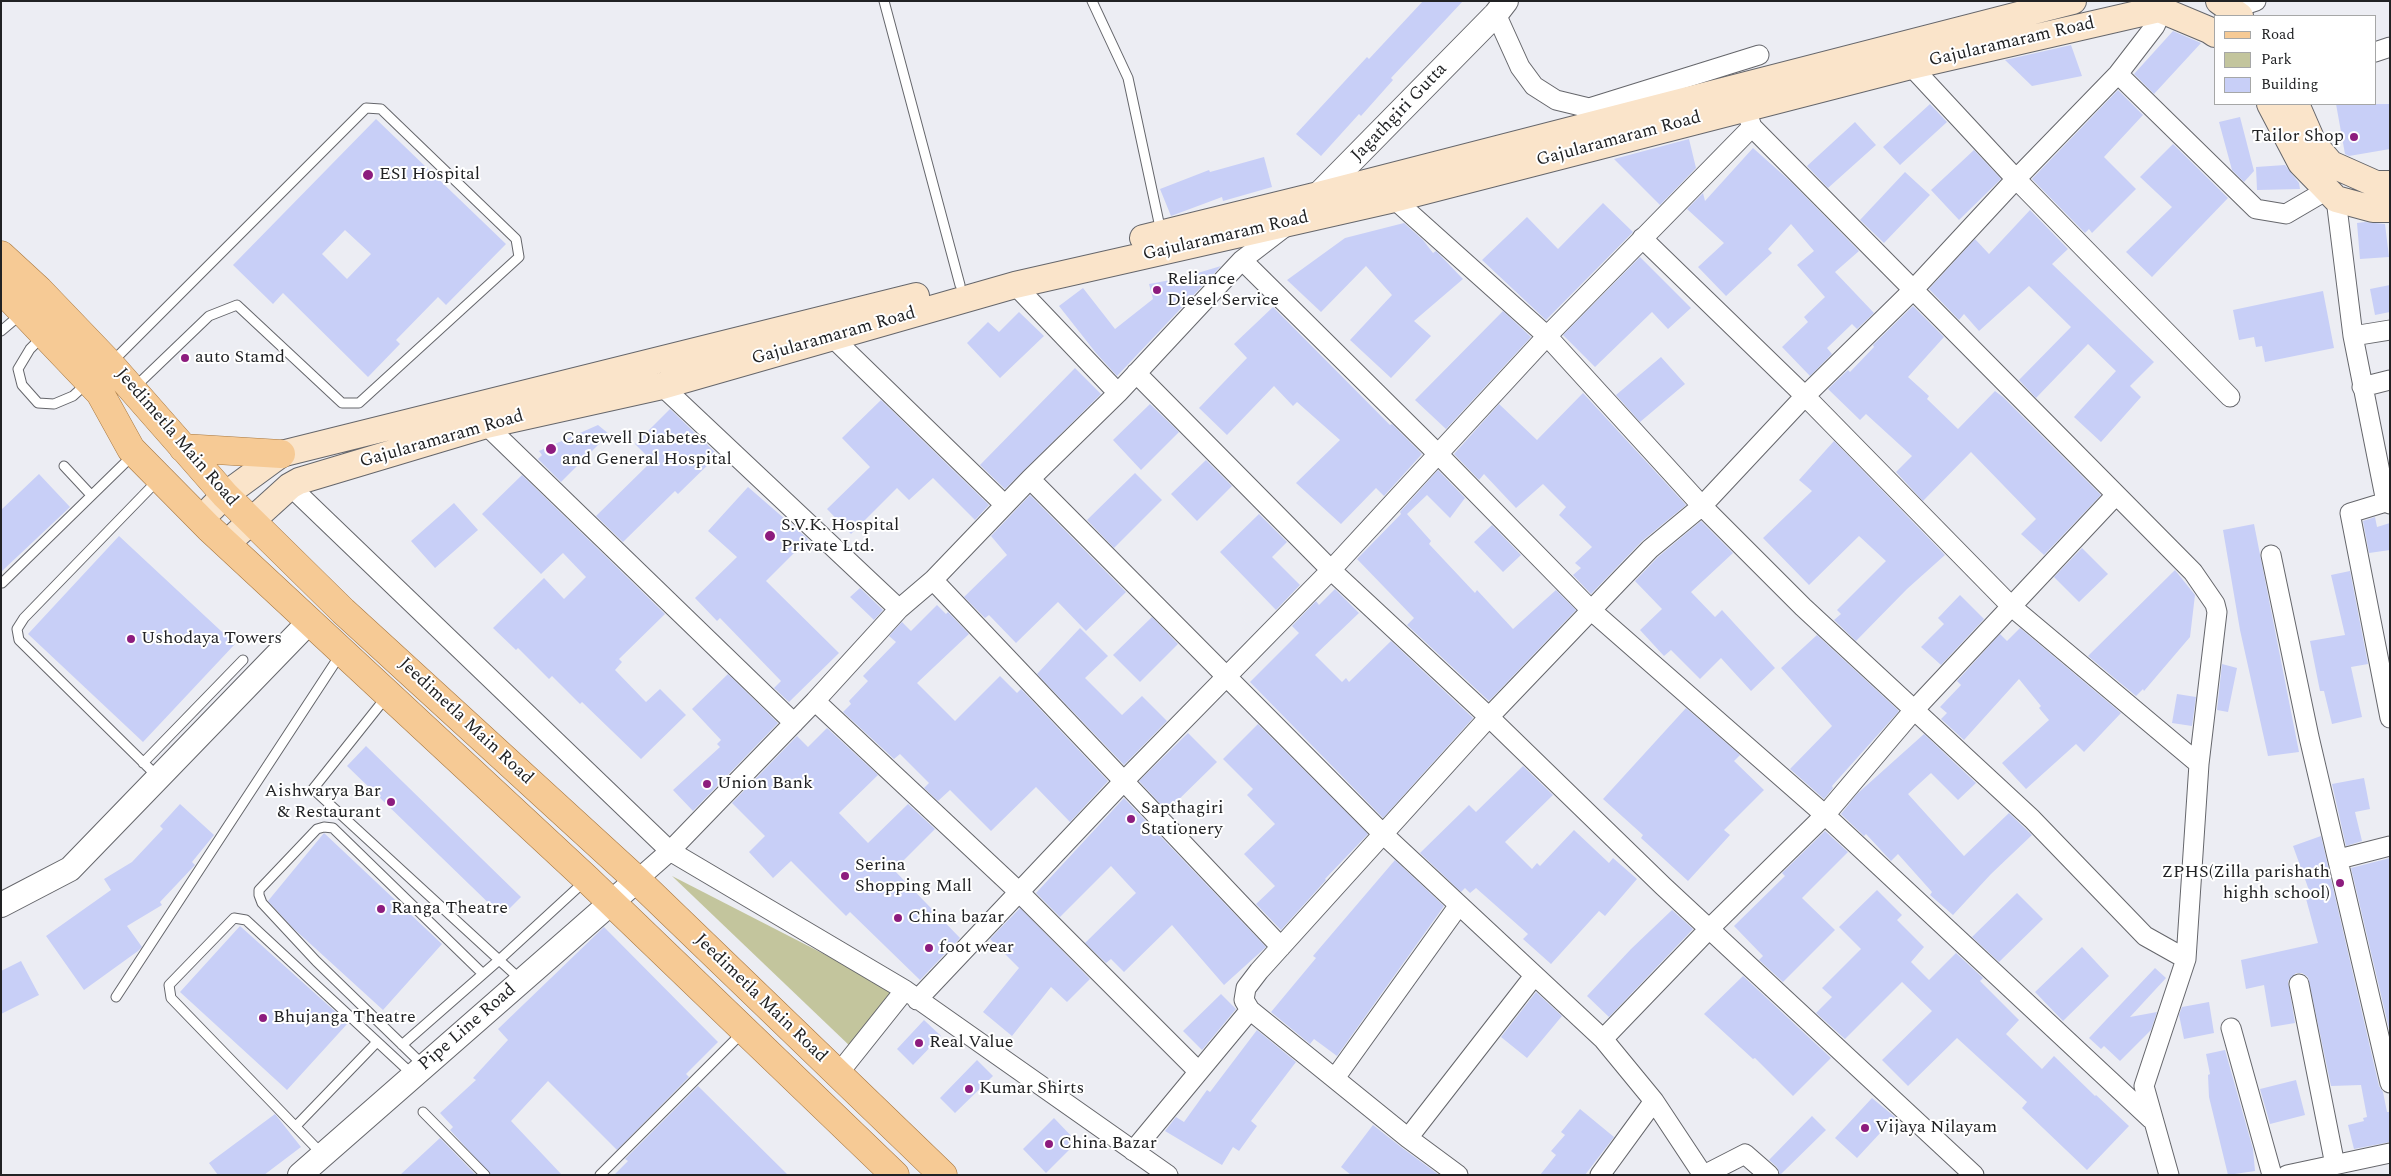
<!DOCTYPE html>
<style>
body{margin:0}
#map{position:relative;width:2391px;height:1176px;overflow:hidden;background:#ecedf3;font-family:Spectral,serif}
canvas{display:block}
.frame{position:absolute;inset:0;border:2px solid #212224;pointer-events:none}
.legend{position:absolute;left:2214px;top:15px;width:162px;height:90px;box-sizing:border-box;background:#fff;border:1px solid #a6a7a7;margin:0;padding:6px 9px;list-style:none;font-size:15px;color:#212224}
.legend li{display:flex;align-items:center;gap:10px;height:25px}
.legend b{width:25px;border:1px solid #a6a7a7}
</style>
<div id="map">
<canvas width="2391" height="1176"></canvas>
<div class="frame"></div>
<ul class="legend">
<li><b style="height:6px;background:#f6ca95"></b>Road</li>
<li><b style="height:14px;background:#c3c59d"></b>Park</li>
<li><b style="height:14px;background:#c8cff7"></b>Building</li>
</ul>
</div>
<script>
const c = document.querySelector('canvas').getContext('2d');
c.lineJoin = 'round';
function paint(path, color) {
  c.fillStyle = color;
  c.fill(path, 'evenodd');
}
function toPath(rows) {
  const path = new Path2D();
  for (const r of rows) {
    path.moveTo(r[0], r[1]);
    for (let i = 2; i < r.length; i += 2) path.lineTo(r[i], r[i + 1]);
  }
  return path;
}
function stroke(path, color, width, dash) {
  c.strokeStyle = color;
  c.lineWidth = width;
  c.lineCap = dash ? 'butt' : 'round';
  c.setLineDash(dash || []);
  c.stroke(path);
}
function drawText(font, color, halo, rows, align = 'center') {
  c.font = font + ' Spectral,serif';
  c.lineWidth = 4;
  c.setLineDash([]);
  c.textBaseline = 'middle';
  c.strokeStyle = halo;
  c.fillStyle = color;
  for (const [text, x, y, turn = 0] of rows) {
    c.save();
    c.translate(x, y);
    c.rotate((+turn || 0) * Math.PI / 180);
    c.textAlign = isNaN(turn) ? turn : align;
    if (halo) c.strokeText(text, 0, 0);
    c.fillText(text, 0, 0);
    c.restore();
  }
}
paint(toPath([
 [672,876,896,991,852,1048]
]), '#c3c59d');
paint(toPath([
 [1423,1,1463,1,1391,78,1393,80,1361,116,1359,114,1321,156,1296,134,1367,57,1369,59],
 [2173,31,2201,43,2154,94,2134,74],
 [2071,45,2082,76,2032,86,2005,60],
 [2118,90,2143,115,2104,157,2136,189,2092,233,2089,229,2085,233,2032,179],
 [1930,104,1947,122,1900,165,1883,147],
 [2336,104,2390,104,2390,149,2349,156,2345,154],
 [2240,117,2254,171,2244,182,2232,170,2219,122],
 [376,119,506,244,446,305,438,297,396,340,400,344,368,377,283,293,273,304,233,265],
 [345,230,371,254,347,279,322,254],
 [1855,122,1876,145,1828,188,1807,166],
 [1689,139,1696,168,1660,205,1614,159],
 [2173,144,2228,198,2152,277,2126,252,2172,207,2140,177],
 [1753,148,1790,181,1859,251,1835,272,1874,313,1857,329,1852,324,1827,348,1832,354,1810,376,1782,347,1808,322,1804,317,1825,297,1797,265,1814,251,1791,224,1768,249,1772,253,1726,296,1698,267,1724,243,1687,209,1703,193,1705,201],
 [1974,150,2001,179,1959,220,1931,190],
 [1264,157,1272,187,1223,201,1222,197,1171,216,1160,189,1209,170,1210,172],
 [2285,165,2299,183,2300,189,2257,190,2256,167],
 [1905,172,1930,195,1884,243,1860,220],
 [1603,203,1633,232,1546,320,1482,260,1527,217,1558,249],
 [2030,210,2068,249,2052,264,2154,362,2130,386,2141,397,2101,442,2074,417,2116,371,2088,344,2036,398,2019,380,2071,327,2029,286,1979,331,1964,314,1959,320,1929,289,1975,239,1989,254],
 [2365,222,2385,224,2389,257,2360,259,2357,223],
 [1404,223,1423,240,1433,253,1436,251,1463,279,1414,321,1431,336,1391,378,1350,340,1392,295,1366,266,1321,312,1287,280,1345,238],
 [1640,257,1691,308,1668,329,1652,312,1595,367,1563,335],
 [1221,266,1117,376,1096,353,1059,306,1083,288,1115,329,1153,299,1149,284,1181,278],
 [2390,285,2390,312,2375,315,2370,289],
 [2323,291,2334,348,2265,362,2262,346,2256,347,2254,337,2239,340,2233,310],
 [1913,306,1944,337,1908,377,1929,396,1927,399,1958,429,1995,391,2003,397,2101,495,2044,555,2021,534,2036,519,1971,452,1923,501,1896,472,1912,456,1866,414,1860,420,1828,389,1848,370,1850,372,1874,347,1873,345],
 [1273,307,1390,425,1392,424,1422,454,1384,496,1376,488,1341,524,1296,483,1340,440,1297,402,1293,406,1274,386,1227,435,1199,408,1247,358,1234,344],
 [1503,311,1531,337,1446,429,1415,400],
 [1019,312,1044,336,1000,378,967,343,988,322,999,332],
 [1661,357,1685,384,1640,422,1616,395],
 [1075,368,1101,394,1005,489,980,465],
 [1583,393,1686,505,1642,541,1591,594,1573,575,1581,568,1575,563,1592,547,1559,515,1566,507,1543,484,1516,508,1484,474,1479,480,1454,454,1499,404,1537,440],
 [881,400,989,505,975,520,933,478,909,500,897,488,851,534,827,509,870,467,842,438],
 [1150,404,1179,432,1141,470,1113,440],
 [670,409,718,455,678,494,675,491,623,542,596,516,652,461,635,444],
 [598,425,609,434,561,482,538,459,542,455,539,451],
 [1834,441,1945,555,1907,589,1856,641,1834,620,1841,614,1837,610,1886,561,1859,536,1809,585,1763,538,1812,491,1799,480],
 [1206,460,1232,486,1197,521,1171,494],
 [1438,470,1465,498,1450,518,1427,495,1407,514,1431,541,1429,544,1475,593,1477,590,1513,629,1556,590,1576,610,1489,701,1407,625,1414,618,1357,559,1401,514,1400,512],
 [1135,473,1162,500,1114,548,1087,520],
 [39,474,70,507,1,572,1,510],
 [522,475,665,614,619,659,622,662,615,670,646,702,660,689,686,715,641,759,582,702,580,704,552,676,549,679,518,648,516,650,493,628,544,578,564,599,586,577,563,553,541,574,482,514],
 [748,487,808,539,766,581,839,653,789,702,774,688,781,681,720,618,717,621,695,598,737,557,708,531],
 [1030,495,1126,592,1086,631,1058,602,1016,643,989,615,985,618,964,597,1007,555,991,536],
 [454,503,478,530,435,568,411,541],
 [1259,514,1287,542,1272,557,1300,585,1276,610,1220,552],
 [2375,517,2377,527,2390,523,2390,550,2369,553,2363,521],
 [1701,521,1733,553,1691,592,1715,617,1722,610,1775,668,1751,691,1721,658,1700,679,1671,650,1664,656,1640,630,1662,609,1635,581,1658,557],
 [2254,524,2299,752,2268,756,2240,630,2223,530],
 [1492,525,1521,555,1503,572,1474,542],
 [119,536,235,644,143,742,28,634],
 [2082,548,2108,574,2079,602,2054,577],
 [2175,570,2195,595,2190,637,2144,691,2143,689,2136,696,2088,656],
 [2350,571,2368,664,2351,667,2362,717,2332,724,2324,691,2320,691,2310,641,2345,635,2331,575],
 [860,588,883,610,874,620,850,597],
 [1335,589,1359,613,1315,655,1342,682,1346,678,1349,682,1391,641,1473,718,1383,818,1250,682,1299,633,1292,626,1316,601,1319,605],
 [1960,595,1984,619,1941,665,1921,647,1944,624,1938,618],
 [937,605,946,614,948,612,969,634,917,683,955,721,1000,676,1017,693,1021,689,1108,781,1070,822,1036,787,991,831,950,790,938,801,924,788,929,783,900,754,894,759,843,712,851,704,849,701,868,681,863,676,896,642,889,636,902,622,911,631],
 [1152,617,1178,644,1140,682,1113,655],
 [1080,628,1108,656,1085,678,1122,715,1142,696,1167,721,1124,765,1037,674],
 [2020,628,2121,713,2084,752,2076,744,2026,789,2002,763,2049,720,2039,708,2041,706,2019,679,1964,740,1941,719,1947,713,1940,707,1961,685,1957,681,2000,634,2007,641],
 [1817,635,1899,711,1832,786,1833,788,1824,799,1790,769,1832,726,1781,668],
 [2222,664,2237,668,2228,712,2217,710],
 [728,674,778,723,693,811,673,790,720,747,717,744,721,740,692,709],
 [2177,694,2196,697,2192,726,2172,723],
 [1686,708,1740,755,1734,761,1764,790,1724,830,1730,835,1688,881,1641,838,1643,835,1603,799],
 [1258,724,1368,834,1325,879,1326,880,1281,930,1256,904,1275,886,1244,854,1275,824,1247,795,1253,789,1223,759],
 [827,728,878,775,839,813,868,843,908,804,935,829,894,870,960,938,920,980,850,912,846,916,791,861,773,878,749,852,765,836,732,803,797,736,808,747],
 [1188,733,1217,762,1167,811,1139,781],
 [1924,734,1976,783,1958,800,1931,773,1908,794,1964,856,2009,813,2032,835,1991,874,1953,915,1930,895,1932,892,1898,854,1891,861,1866,834,1864,836,1841,814,1857,794],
 [366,746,521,897,502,916,347,766],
 [1523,766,1553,795,1505,842,1532,869,1537,863,1540,866,1574,830,1609,863,1613,858,1637,879,1605,916,1599,911,1551,964,1523,939,1528,934,1476,888,1470,893,1465,888,1461,892,1420,853,1469,805,1476,812],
 [2364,778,2370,809,2355,812,2362,841,2346,846,2332,784],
 [1124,798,1266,947,1224,985,1172,925,1124,972,1111,959,1106,963,1085,943,1136,893,1111,866,1060,917,1036,893],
 [180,804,214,835,192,862,195,865,160,902,162,905,127,926,142,947,138,951,84,990,46,936,111,890,104,879,132,862,163,829,160,826],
 [1825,831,1848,852,1802,898,1835,930,1783,982,1759,960,1763,956,1734,926,1785,876,1782,873],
 [324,833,442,944,383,1010,293,928,268,901],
 [2321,836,2379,1086,2383,1092,2387,1112,2390,1112,2390,1142,2354,1149,2348,1125,2364,1121,2363,1118,2367,1117,2361,1085,2331,1086,2308,977,2302,973,2296,973,2288,981,2295,1023,2271,1027,2264,985,2246,989,2241,960,2318,943,2305,895,2310,893,2293,846],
 [2390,858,2390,1033,2351,868],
 [1395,860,1444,906,1337,1056,1314,1039,1310,1044,1271,1012,1316,958,1313,956],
 [1877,890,1902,915,1897,920,1924,947,1911,962,1929,980,1956,953,1983,978,1980,981,2019,1020,2006,1034,2042,1069,2054,1056,2095,1096,2096,1095,2129,1126,2087,1170,2022,1108,2027,1102,1957,1038,1908,1086,1882,1060,1932,1011,1902,982,1845,1039,1816,1013,1832,997,1822,988,1861,949,1839,927],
 [2017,893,2043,919,1999,962,1972,937],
 [1020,908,1090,979,1067,1002,1051,987,1012,1036,983,1012,1019,968,990,939],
 [1672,910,1693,929,1609,1017,1587,996,1631,949],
 [240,926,348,1023,287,1090,180,992],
 [604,927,718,1042,686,1074,689,1077,617,1150,548,1081,511,1121,562,1175,491,1175,450,1130,453,1127,440,1113,476,1080,473,1078,508,1040,498,1029],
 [2082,947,2109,976,2063,1021,2035,992],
 [21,961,39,995,1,1014,1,971],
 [2155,968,2166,978,2130,1017,2157,1012,2151,1030,2120,1061,2104,1046,2101,1049,2089,1038],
 [1743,976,1831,1058,1793,1096,1755,1058,1753,1059,1704,1014],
 [1536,992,1562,1016,1527,1058,1501,1037],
 [1221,994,1236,1009,1202,1050,1183,1031],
 [2209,1002,2214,1033,2184,1039,2179,1015,2182,1007],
 [924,1020,941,1036,913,1065,897,1049],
 [1257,1030,1296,1062,1251,1121,1257,1126,1239,1151,1233,1147,1222,1165,1165,1131,1176,1117,1184,1122,1207,1090,1210,1092],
 [2225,1050,2253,1149,2255,1171,2228,1175,2209,1097,2208,1075,2210,1074,2206,1054],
 [977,1060,993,1076,955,1113,940,1098],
 [2296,1080,2305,1115,2270,1124,2260,1089],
 [698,1086,788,1175,614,1175,628,1161,625,1159],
 [1872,1098,1895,1117,1857,1158,1835,1138],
 [1580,1109,1614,1137,1585,1175,1540,1175,1556,1155,1551,1151,1565,1135,1561,1132],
 [275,1114,301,1147,264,1175,218,1175,209,1163],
 [1812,1116,1826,1130,1780,1175,1777,1167,1769,1160],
 [1054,1118,1077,1142,1046,1173,1023,1149],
 [1373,1125,1401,1147,1439,1175,1351,1175,1341,1167],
 [440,1138,476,1175,400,1175]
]), '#c8cff7');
const service = toPath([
 [884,1,960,285],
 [1092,1,1128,78,1161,232],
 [1,331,20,315],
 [43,336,30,349,18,369,22,385,38,403,54,404,73,396,86,384],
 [112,362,366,108,381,109,516,239,519,257,359,403,342,403,237,305,209,316,134,388],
 [64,466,91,495],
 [158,480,24,618,17,629,19,640,158,777],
 [2,583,133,455],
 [387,696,313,789,522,981],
 [143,763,243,660],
 [116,997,340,655],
 [402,1045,499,960,585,881],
 [424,1066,316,961,262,903,259,895,259,890,317,829,324,827,333,828,483,974],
 [423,1112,485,1175],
 [296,1126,377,1042],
 [323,1155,171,998,169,985,234,918,246,920,413,1075],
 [600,1175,742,1033]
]);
const minor = toPath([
 [2232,9,2256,1],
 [1496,14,1520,67,1534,86,1556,100,1589,108,1759,55],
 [2375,52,2390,47],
 [1911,66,2016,179,2230,397],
 [2118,74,2256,209,2286,214,2327,190],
 [1745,107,1752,127,2193,572,2215,604,2217,612,2199,764,2186,959,2144,1086,2169,1175],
 [1394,199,1547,336,1702,506,1803,607,2032,819,2145,936,2186,959],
 [2336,199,2353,336,2386,502],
 [1642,238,1805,396,2012,607,2199,764],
 [1242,260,1438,454,1592,611,1825,815,2151,1119],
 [1015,285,1118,393],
 [2353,336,2390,330],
 [833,338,1005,505],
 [1136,373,1331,570,1489,717,1663,886,1974,1175],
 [662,386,899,609],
 [2362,387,2390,380],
 [486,425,794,723],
 [1030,479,1383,834,1603,1039,1654,1101,1703,1175],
 [290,486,670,851,905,990,1168,1175],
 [2390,504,2386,502,2350,513,2390,718],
 [2271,555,2309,737,2390,1083],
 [933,580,1281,947],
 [815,701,1019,892,1198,1071],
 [2339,859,2390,846],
 [637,880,670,851,815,701,899,609,933,580,1030,479,1118,393,1242,260,1285,227],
 [2299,984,2335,1165],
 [917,1000,1123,782,1331,570,1547,336,1752,127],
 [1250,1010,1408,1138,1458,1175],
 [2231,1028,2272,1175],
 [1603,1039,1709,929,1825,815,1914,710,2115,496],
 [838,1074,905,990],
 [1335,1078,1459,905],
 [1408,1138,1534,976],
 [1133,1151,1250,1010,1244,1000,1246,988,1259,971,1489,717,1621,579,1650,549,1702,506,1805,396,1913,290,2016,179,2118,74,2155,26,2159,17,2159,9],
 [1600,1175,1654,1101],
 [1704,1175,1745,1154,1769,1175],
 [2287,1175,2390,1153]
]);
const tertiary = toPath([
 [1316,197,1496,14,1506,1],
 [1,905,70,869,309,622],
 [300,1175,637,880]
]);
const secondary = toPath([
 [2219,1,2240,16],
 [2270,104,2301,163,2336,199,2373,209,2390,209],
 [2296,104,2313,143,2331,164,2376,184,2390,184],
 [1143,238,1318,195,2073,1],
 [212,508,225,495,281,454,916,296],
 [237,534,290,486,299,481,486,425,662,386,1015,285,1394,199,1911,66,2159,9,2209,30,2215,34]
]);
const primary = toPath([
 [1,255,39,290,110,364,225,495,343,611,637,880,943,1175],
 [1,289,100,393,131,449,209,528,587,879,895,1175],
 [183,448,281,454]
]);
stroke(service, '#65666b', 11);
stroke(minor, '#65666b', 21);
stroke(tertiary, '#65666b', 26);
stroke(secondary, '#65666b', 28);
stroke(primary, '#a87840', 29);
stroke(service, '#fff', 9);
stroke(minor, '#fff', 19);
stroke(tertiary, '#fff', 24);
stroke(secondary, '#fae4ca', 26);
stroke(primary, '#f6ca95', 28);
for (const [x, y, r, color] of [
 [2354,137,5,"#8d1c7e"],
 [368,175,6,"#8d1c7e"],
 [1157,290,5,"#8d1c7e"],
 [185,358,5,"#8d1c7e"],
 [551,449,6,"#8d1c7e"],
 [770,536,6,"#8d1c7e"],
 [131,639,5,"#8d1c7e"],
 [707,784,5,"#8d1c7e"],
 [391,802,5,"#8d1c7e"],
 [1131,819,5,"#8d1c7e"],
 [845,876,5,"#8d1c7e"],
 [2340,883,5,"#8d1c7e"],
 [381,909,5,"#8d1c7e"],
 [898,918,5,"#8d1c7e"],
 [929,948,5,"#8d1c7e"],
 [263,1018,5,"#8d1c7e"],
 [919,1043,5,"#8d1c7e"],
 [969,1089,5,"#8d1c7e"],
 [1865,1128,5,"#8d1c7e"],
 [1049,1144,5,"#8d1c7e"]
]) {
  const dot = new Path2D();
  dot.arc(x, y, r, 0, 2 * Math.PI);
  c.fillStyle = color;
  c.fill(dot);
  stroke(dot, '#fff', 2);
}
drawText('18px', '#212224', '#fff', [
 ["Gajularamaram Road",2012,43,-13],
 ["Jagathgiri Gutta",1400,113,-46],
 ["Gajularamaram Road",1619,140,-15],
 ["Gajularamaram Road",1226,237,-13],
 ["Gajularamaram Road",834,337,-16],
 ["Jeedimetla Main Road",176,438,49],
 ["Gajularamaram Road",442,440,-16],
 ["Jeedimetla Main Road",465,722,43],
 ["Jeedimetla Main Road",760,999,44],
 ["Pipe Line Road",468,1028,-41]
]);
drawText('18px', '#212224', '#fff', [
 ["Tailor Shop",2344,137,"right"],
 ["ESI Hospital",379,175],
 ["Reliance",1167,280],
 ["Diesel Service",1167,301],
 ["auto Stamd",195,358],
 ["Carewell Diabetes",562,439],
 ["and General Hospital",562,460],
 ["S.V.K. Hospital",781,526],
 ["Private Ltd.",781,547],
 ["Ushodaya Towers",141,639],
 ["Union Bank",717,784],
 ["Aishwarya Bar",381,792,"right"],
 ["& Restaurant",381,813,"right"],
 ["Sapthagiri",1141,809],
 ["Stationery",1141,830],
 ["Serina",855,866],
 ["Shopping Mall",855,887],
 ["ZPHS(Zilla parishath",2330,873,"right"],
 ["highh school)",2330,894,"right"],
 ["Ranga Theatre",391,909],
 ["China bazar",908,918],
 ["foot wear",939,948],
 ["Bhujanga Theatre",273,1018],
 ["Real Value",929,1043],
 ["Kumar Shirts",979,1089],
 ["Vijaya Nilayam",1875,1128],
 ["China Bazar",1059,1144]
], 'left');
</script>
